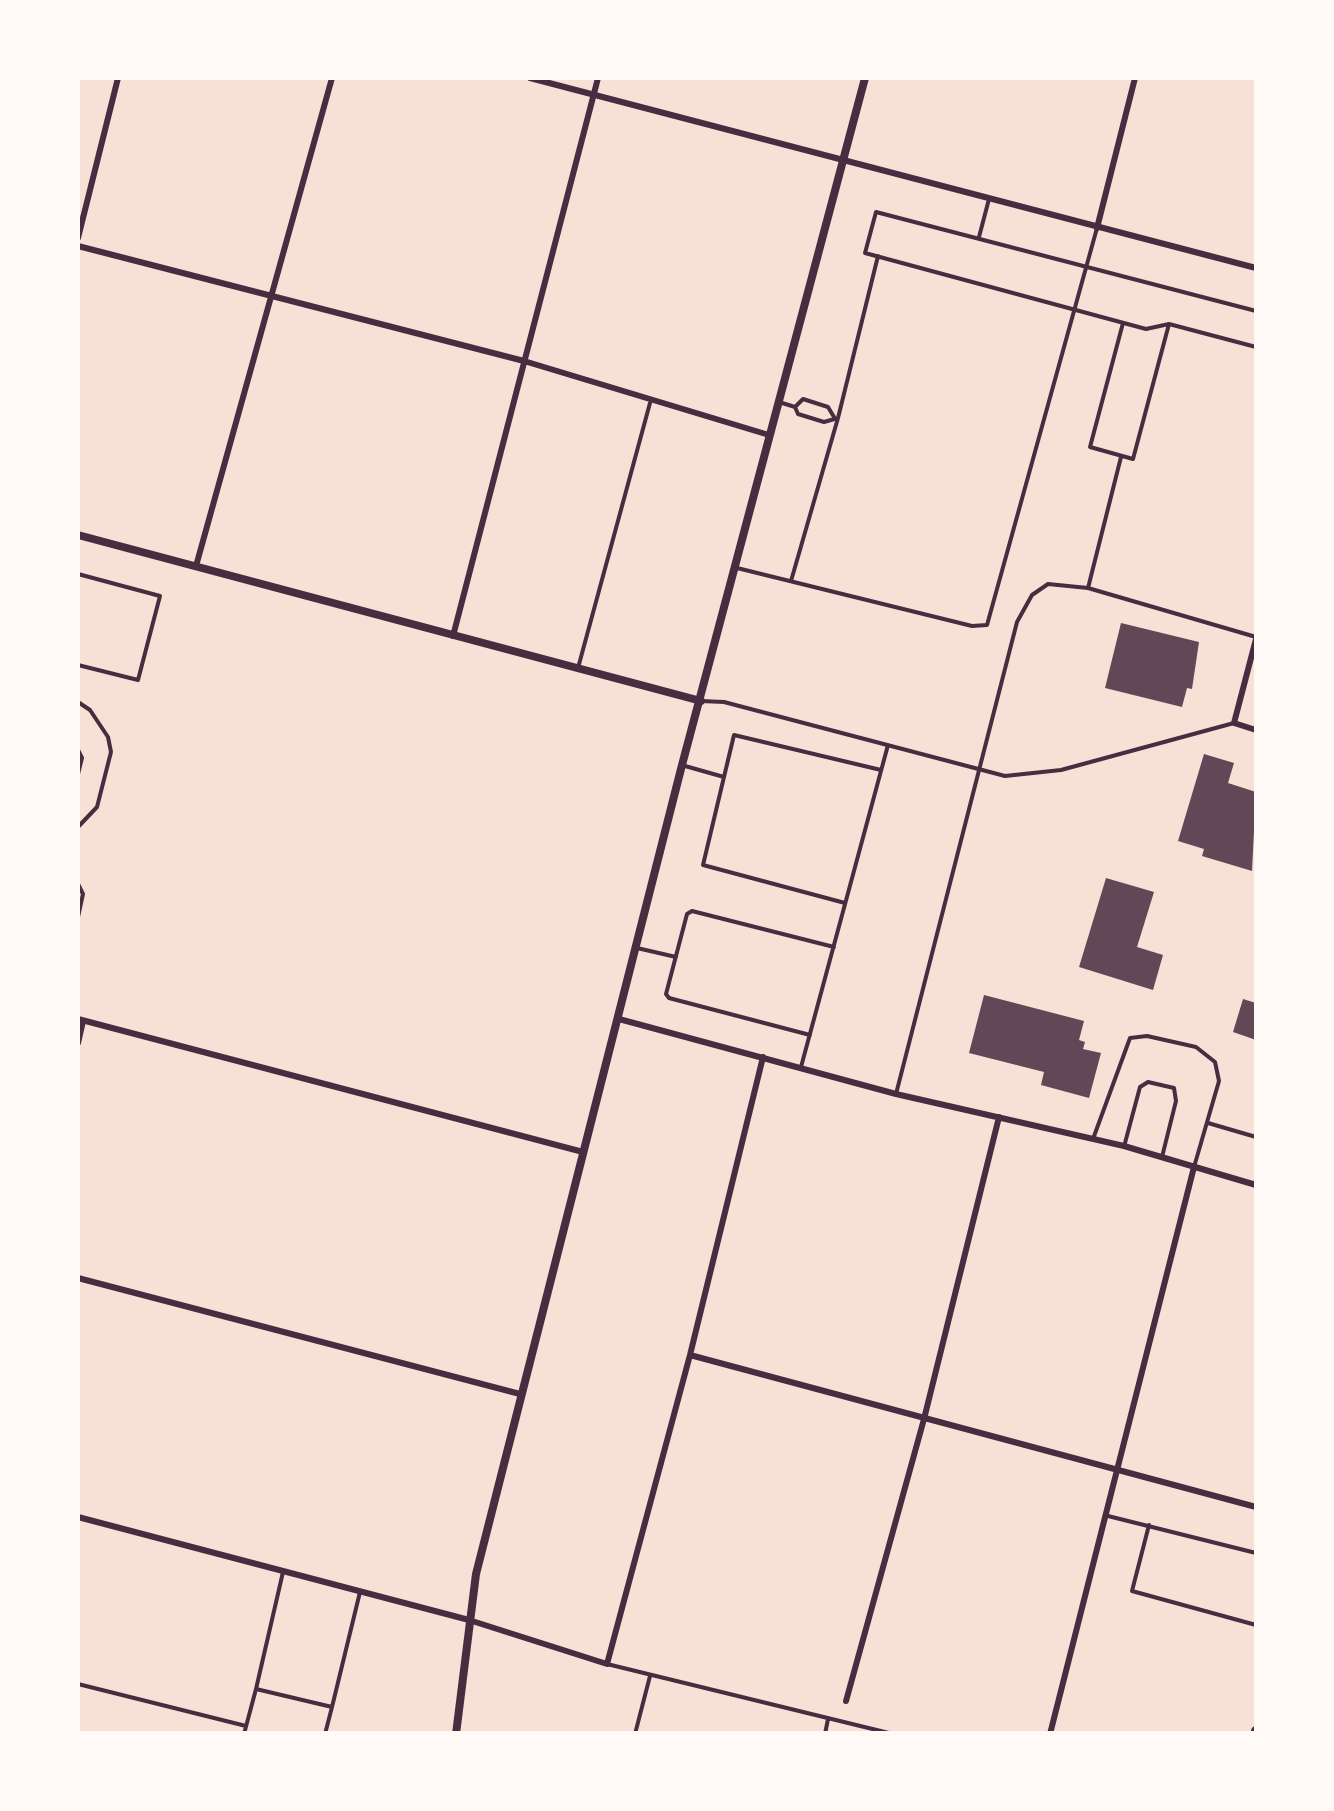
<!DOCTYPE html>
<style>
body{margin:0}
#map{position:relative;width:1334px;height:1811px;overflow:hidden;background:#f7e1d7;font-family:Rubik,sans-serif}
canvas{display:block}
.frame{position:absolute;inset:0;border:80px solid #fffaf5;pointer-events:none}
</style>
<div id="map">
<canvas width="1334" height="1811"></canvas>
<div class="frame"></div>
</div>
<script>
const c = document.querySelector('canvas').getContext('2d');
c.lineJoin = 'round';
function paint(path, color) {
  c.fillStyle = color;
  c.fill(path, 'evenodd');
}
function toPath(rows) {
  const path = new Path2D();
  for (const r of rows) {
    path.moveTo(r[0], r[1]);
    for (let i = 2; i < r.length; i += 2) path.lineTo(r[i], r[i + 1]);
  }
  return path;
}
function stroke(path, color, width, dash) {
  c.strokeStyle = color;
  c.lineWidth = width;
  c.lineCap = dash ? 'butt' : 'round';
  c.setLineDash(dash || []);
  c.stroke(path);
}
paint(toPath([
 [1121,623,1199,642,1192,689,1187,688,1182,707,1105,688],
 [1204,754,1234,763,1228,783,1256,792,1252,871,1202,856,1204,849,1178,841],
 [1106,878,1154,892,1137,947,1163,955,1153,990,1079,967],
 [984,995,1084,1021,1079,1040,1085,1042,1083,1049,1101,1053,1089,1098,1041,1085,1044,1072,969,1053],
 [1243,999,1256,1003,1256,1040,1233,1032]
]), '#644757');
stroke(toPath([
 [979,237,989,199],
 [1256,311,876,212,865,253,1146,329,1169,324,1256,347],
 [1123,323,1090,447,1133,459,1169,324],
 [779,402,795,407,798,414,824,422,838,418,878,256],
 [795,407,803,399,828,407,834,417],
 [737,568,972,626,987,625,1097,228],
 [78,574,160,596,138,680,78,665],
 [791,581,838,418],
 [1088,588,1121,457],
 [578,668,650,403],
 [701,701,724,702,1005,776,1061,770,1234,723],
 [78,702,90,710,108,737,111,752,97,807,78,827],
 [78,750,82,758,78,774],
 [685,766,724,777],
 [78,884,83,894,78,917],
 [845,903,703,865,734,735,881,770],
 [637,948,676,957],
 [810,1035,669,998,666,994,687,914,692,911,834,947],
 [801,1067,888,745],
 [896,1094,1017,622,1032,595,1048,584,1088,588,1256,637],
 [1208,1123,1256,1137],
 [1093,1139,1130,1038,1147,1036,1196,1047,1215,1062,1219,1081,1194,1167],
 [1125,1143,1140,1087,1148,1082,1174,1088,1176,1101,1162,1157],
 [1108,1516,1256,1553],
 [1149,1525,1132,1591,1256,1625],
 [607,1664,893,1734],
 [78,1684,246,1726],
 [256,1689,283,1572],
 [332,1707,360,1592],
 [244,1734,256,1689,332,1707,325,1734],
 [635,1734,650,1676],
 [825,1734,828,1719]
]), '#4a2c40', 4);
stroke(toPath([
 [530,78,1256,268],
 [1097,228,1135,78],
 [78,238,118,78],
 [78,246,524,361,769,435],
 [196,566,332,78],
 [453,636,598,78],
 [1256,639,1234,723,1256,730],
 [78,1019,583,1152],
 [619,1019,896,1094,1124,1146,1256,1185],
 [78,1043,83,1021],
 [78,1278,520,1394],
 [690,1355,1256,1507],
 [78,1517,469,1620,607,1664,690,1355,763,1057],
 [846,1701,924,1419,999,1117],
 [1050,1734,1194,1167]
]), '#4a2c40', 6);
stroke(toPath([
 [78,535,701,701],
 [456,1734,476,1574,682,765,865,78]
]), '#4a2c40', 8);
stroke(toPath([
 [1256,1734,1256,1731]
]), '#4a2c40', 10);
</script>
